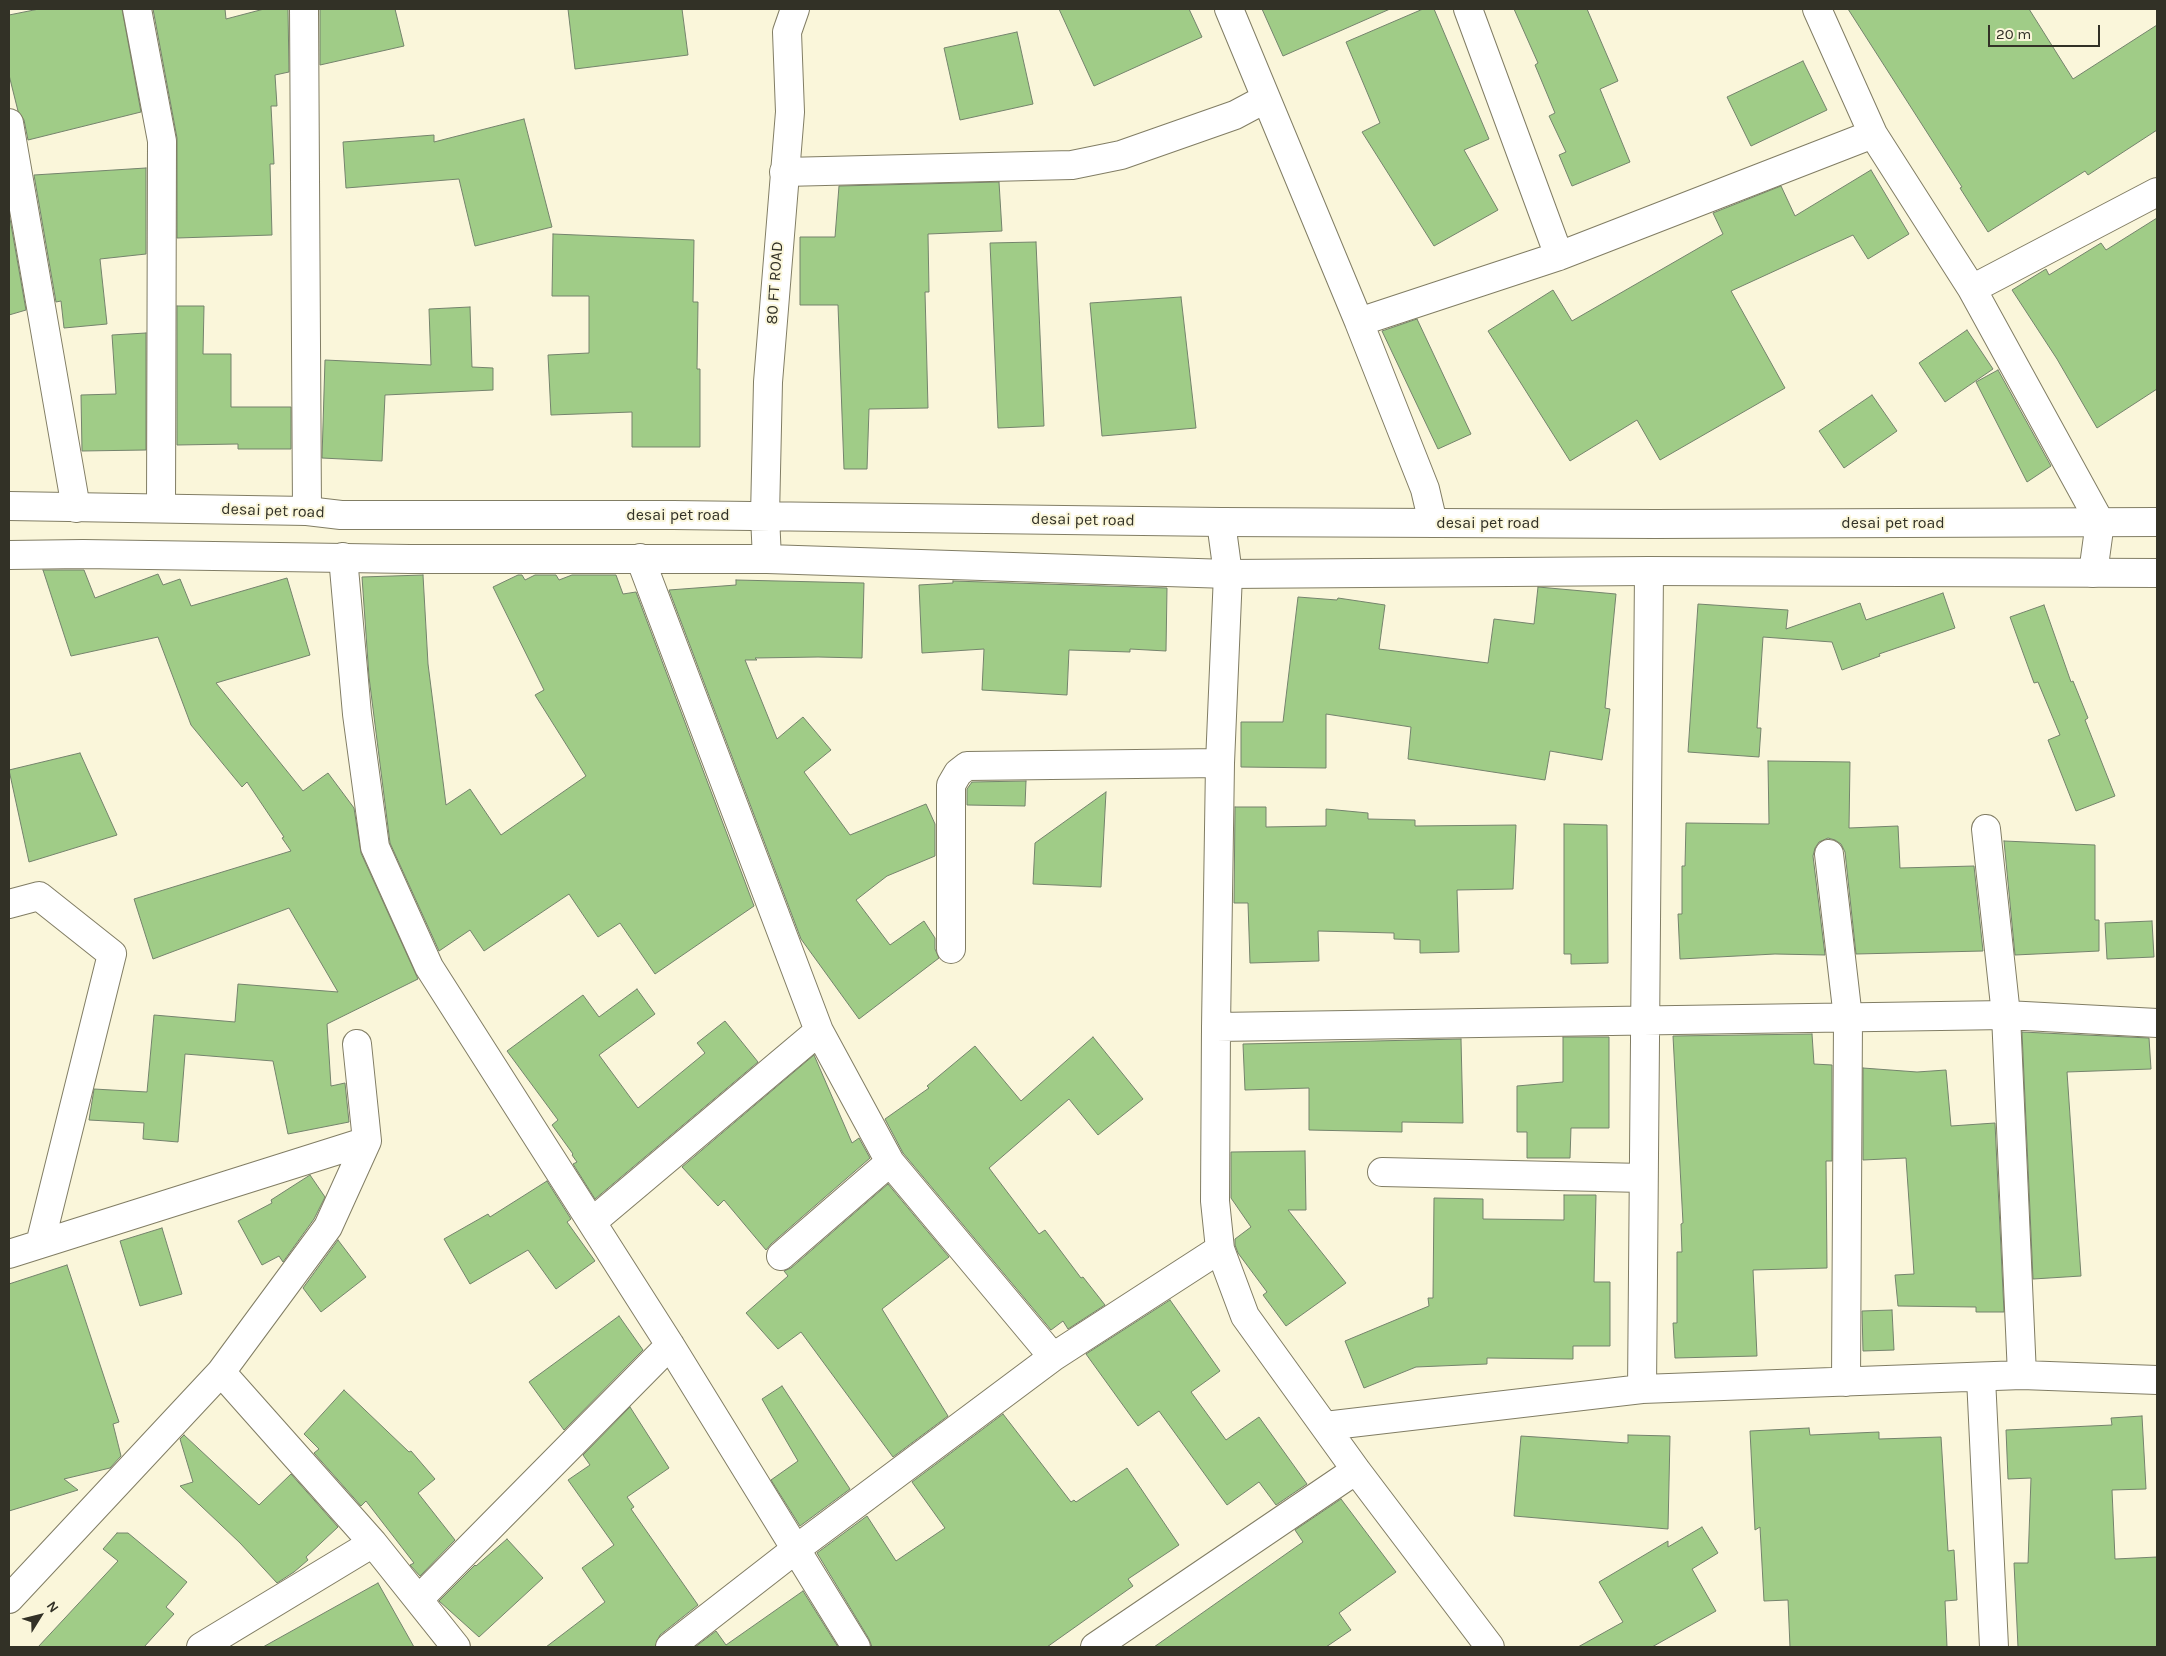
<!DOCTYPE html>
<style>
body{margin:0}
#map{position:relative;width:2166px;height:1656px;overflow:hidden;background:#faf6da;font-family:Karla,sans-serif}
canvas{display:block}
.frame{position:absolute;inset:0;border:10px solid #323126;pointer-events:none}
.north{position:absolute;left:15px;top:1591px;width:50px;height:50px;-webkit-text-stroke:4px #faf6da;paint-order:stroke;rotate:54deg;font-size:14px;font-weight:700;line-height:20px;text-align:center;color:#323126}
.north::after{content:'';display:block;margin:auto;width:18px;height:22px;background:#323126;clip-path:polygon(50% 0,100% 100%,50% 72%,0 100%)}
.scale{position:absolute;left:1988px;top:25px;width:112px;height:22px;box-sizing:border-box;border:2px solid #323126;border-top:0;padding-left:6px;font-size:15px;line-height:18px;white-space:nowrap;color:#323126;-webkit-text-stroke:4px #faf6da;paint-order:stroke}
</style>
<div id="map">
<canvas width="2166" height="1656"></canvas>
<div class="frame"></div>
<div class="north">N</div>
<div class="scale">20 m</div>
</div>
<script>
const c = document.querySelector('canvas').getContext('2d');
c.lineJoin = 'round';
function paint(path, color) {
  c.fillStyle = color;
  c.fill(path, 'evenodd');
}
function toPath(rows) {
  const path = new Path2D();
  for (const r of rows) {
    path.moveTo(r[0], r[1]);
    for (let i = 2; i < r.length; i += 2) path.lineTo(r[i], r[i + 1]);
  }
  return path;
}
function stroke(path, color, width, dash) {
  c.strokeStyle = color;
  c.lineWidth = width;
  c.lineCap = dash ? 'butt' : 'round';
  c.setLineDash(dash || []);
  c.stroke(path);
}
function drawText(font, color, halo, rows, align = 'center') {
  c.font = font + ' Karla,sans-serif';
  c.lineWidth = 4;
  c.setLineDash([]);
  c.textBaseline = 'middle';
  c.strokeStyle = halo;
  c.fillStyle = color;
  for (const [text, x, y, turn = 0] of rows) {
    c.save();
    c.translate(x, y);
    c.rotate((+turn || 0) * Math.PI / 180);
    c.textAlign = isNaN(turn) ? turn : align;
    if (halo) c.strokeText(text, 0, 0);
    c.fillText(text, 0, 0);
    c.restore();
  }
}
const building = toPath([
 [39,9,122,9,141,112,28,140,24,120,18,111,9,75,9,15,39,9],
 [153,9,225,9,226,19,264,9,288,9,289,72,275,75,277,106,271,106,274,164,270,164,272,235,177,238,177,138,153,9],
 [320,9,395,9,404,46,320,65,320,9],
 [568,9,682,9,688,55,575,69,568,9],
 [1059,9,1189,9,1202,37,1094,86,1059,9],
 [1262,9,1390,9,1283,56,1262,9],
 [1423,9,1434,9,1489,139,1464,150,1498,210,1434,246,1362,132,1380,123,1346,42,1423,9],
 [1514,9,1587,9,1618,81,1600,89,1630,162,1572,186,1559,155,1566,152,1549,116,1555,113,1535,65,1538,63,1514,9],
 [1848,9,2029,9,2073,79,2157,25,2157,130,2088,175,2085,171,1988,232,1960,188,1962,187,1848,9],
 [1017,32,1033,104,960,120,944,48,1017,32],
 [1803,61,1827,110,1751,146,1727,97,1803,61],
 [524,119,552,227,475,246,459,179,346,188,343,142,434,135,434,142,524,119],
 [146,168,146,254,100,259,107,324,64,328,61,301,56,302,34,175,146,168],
 [1871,170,1909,234,1868,259,1853,235,1731,291,1785,388,1660,460,1637,420,1570,461,1488,331,1553,290,1572,321,1723,234,1713,213,1781,186,1795,216,1871,170],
 [999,182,1002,231,928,234,929,292,925,292,928,408,869,409,867,469,844,469,838,305,800,305,800,237,835,237,839,186,999,182],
 [9,213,26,310,9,315,9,213],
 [2157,218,2157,389,2097,428,2057,359,2012,290,2046,269,2049,275,2101,243,2106,250,2157,218],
 [553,234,694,240,693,302,698,302,697,369,700,369,700,447,632,447,632,412,551,415,548,355,589,353,589,296,552,296,553,234],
 [1036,242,1044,426,998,428,990,243,1036,242],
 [1181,297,1196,428,1102,436,1090,303,1181,297],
 [177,306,204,306,203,354,231,354,231,407,291,407,291,449,238,449,238,444,177,445,177,306],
 [470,307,472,367,493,368,493,390,385,395,382,461,322,458,325,360,431,365,429,309,470,307],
 [1417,319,1471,434,1438,449,1382,331,1417,319],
 [1967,330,1993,369,1945,402,1919,363,1967,330],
 [146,333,146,450,82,451,81,395,116,394,112,335,146,333],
 [1998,370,2051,466,2027,482,1976,382,1998,370],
 [1872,395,1897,431,1844,468,1819,431,1872,395],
 [43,570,84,570,95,598,158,574,163,585,180,579,191,606,287,578,310,655,216,683,303,791,328,773,354,808,361,853,418,979,327,1024,331,1086,345,1083,349,1122,288,1134,273,1061,185,1054,178,1142,143,1139,144,1123,89,1120,94,1089,147,1092,154,1015,235,1022,238,984,338,992,289,908,153,959,134,899,291,851,282,838,284,837,247,782,242,787,191,725,158,637,71,656,43,570],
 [423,575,428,664,446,805,470,789,501,835,586,776,535,695,544,690,493,587,518,575,522,575,525,580,535,575,556,575,559,580,572,575,616,575,623,594,636,592,754,906,655,974,620,923,598,937,569,894,484,951,470,930,439,951,390,843,369,677,362,577,423,575],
 [736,580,864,583,862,658,818,657,755,658,757,660,745,660,777,739,803,717,831,750,804,772,850,835,926,804,935,824,935,856,887,876,856,900,890,945,924,921,935,938,935,949,939,958,859,1019,801,939,669,590,736,585,736,580],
 [953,581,1167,588,1166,651,1130,649,1130,652,1069,650,1067,695,982,690,984,649,922,653,919,585,953,583,953,581],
 [1538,587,1616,594,1605,708,1610,709,1602,760,1550,751,1545,780,1408,759,1411,727,1326,714,1326,768,1241,767,1241,722,1283,722,1298,597,1337,600,1338,598,1385,605,1379,649,1488,663,1494,619,1534,624,1538,587],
 [1943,593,1955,628,1879,654,1880,656,1842,670,1832,642,1763,637,1757,728,1761,728,1759,757,1688,752,1698,604,1788,610,1786,629,1860,603,1866,620,1943,593],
 [2044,605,2071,682,2073,681,2088,718,2085,720,2115,796,2076,811,2048,740,2060,735,2038,682,2034,683,2010,617,2044,605],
 [80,753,117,835,29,862,9,770,80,753],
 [1768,761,1850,762,1849,828,1898,826,1900,868,1974,866,1983,951,1856,954,1845,852,1841,844,1835,840,1828,838,1819,842,1815,848,1813,856,1825,955,1775,954,1680,959,1678,914,1682,914,1682,866,1685,866,1686,823,1769,824,1768,761],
 [1026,781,1025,806,967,805,967,789,972,782,1026,781],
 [1106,792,1101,887,1033,884,1035,843,1106,792],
 [1235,807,1266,807,1266,827,1326,826,1326,809,1368,813,1368,819,1415,820,1415,826,1516,825,1513,889,1457,890,1459,952,1420,953,1420,940,1394,939,1394,933,1318,931,1319,961,1250,963,1248,903,1234,903,1235,807],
 [1564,824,1607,825,1608,963,1571,964,1571,954,1564,954,1564,824],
 [2004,841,2095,845,2095,920,2099,920,2099,951,2015,955,2004,841],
 [2152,921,2154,957,2107,959,2105,923,2152,921],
 [637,989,655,1014,599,1055,638,1108,705,1053,697,1043,725,1021,758,1062,595,1199,573,1164,577,1162,572,1155,573,1154,552,1125,558,1120,507,1051,583,995,599,1017,637,989],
 [2022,1032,2149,1038,2151,1069,2067,1072,2081,1276,2033,1279,2022,1032],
 [1812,1034,1814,1064,1832,1065,1832,1161,1826,1161,1827,1268,1753,1270,1757,1356,1675,1358,1673,1323,1677,1323,1677,1252,1682,1252,1681,1224,1683,1223,1673,1036,1812,1034],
 [1093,1037,1143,1099,1098,1135,1069,1099,989,1168,1039,1234,1045,1230,1081,1278,1083,1277,1105,1305,1068,1329,1063,1321,1051,1330,903,1153,885,1119,929,1088,927,1086,975,1046,1021,1101,1093,1037],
 [1563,1037,1609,1037,1609,1128,1571,1128,1570,1158,1527,1158,1527,1132,1517,1132,1517,1086,1563,1082,1563,1037],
 [1461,1039,1463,1123,1402,1122,1402,1132,1309,1130,1309,1088,1245,1090,1243,1044,1461,1039],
 [814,1055,852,1143,859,1138,870,1158,771,1244,766,1250,724,1200,718,1206,682,1167,814,1055],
 [1863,1068,1917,1072,1946,1070,1951,1126,1995,1123,2004,1312,1976,1312,1976,1307,1898,1306,1895,1275,1914,1274,1906,1158,1863,1160,1863,1068],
 [1305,1151,1306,1210,1288,1210,1346,1283,1286,1326,1263,1295,1267,1292,1238,1253,1235,1245,1235,1239,1251,1227,1231,1198,1231,1152,1305,1151],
 [310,1175,325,1197,314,1219,283,1262,279,1256,262,1265,238,1221,272,1203,271,1200,310,1175],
 [547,1181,571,1219,567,1222,595,1261,556,1289,528,1250,470,1284,444,1239,488,1214,490,1217,547,1181],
 [888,1184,949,1257,882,1309,948,1416,893,1457,801,1332,778,1349,746,1313,788,1276,784,1271,791,1268,888,1184],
 [1564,1195,1596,1195,1594,1282,1610,1282,1610,1346,1573,1346,1573,1359,1487,1358,1487,1364,1416,1367,1364,1388,1345,1341,1429,1306,1428,1298,1433,1298,1434,1198,1483,1199,1483,1219,1564,1220,1564,1195],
 [162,1228,182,1294,140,1306,120,1241,162,1228],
 [338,1240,366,1277,321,1312,303,1288,338,1240],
 [67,1265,119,1422,113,1424,121,1456,110,1468,64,1479,78,1490,9,1511,9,1284,67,1265],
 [1170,1300,1220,1371,1191,1392,1226,1440,1259,1417,1307,1484,1276,1505,1259,1482,1227,1505,1159,1411,1138,1426,1086,1354,1170,1300],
 [1892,1310,1894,1350,1863,1351,1862,1311,1892,1310],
 [619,1316,643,1350,564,1430,529,1382,619,1316],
 [782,1386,850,1489,800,1526,771,1480,798,1461,762,1399,782,1386],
 [344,1390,409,1452,411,1451,435,1479,418,1493,455,1540,420,1576,410,1565,414,1563,366,1501,361,1506,314,1453,319,1449,304,1434,344,1390],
 [630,1407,669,1468,627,1497,634,1507,631,1509,698,1605,660,1635,655,1647,546,1647,605,1602,582,1568,614,1545,568,1480,590,1465,583,1455,630,1407],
 [1003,1414,1071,1502,1074,1500,1076,1502,1127,1468,1179,1545,1128,1579,1133,1586,1047,1647,872,1647,869,1639,817,1553,867,1516,896,1561,945,1528,912,1482,1003,1414],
 [2142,1416,2146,1489,2112,1490,2115,1559,2157,1557,2157,1647,2018,1647,2014,1563,2028,1563,2031,1478,2008,1479,2006,1430,2112,1425,2111,1418,2142,1416],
 [1809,1428,1810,1435,1879,1432,1879,1439,1941,1437,1948,1551,1954,1550,1957,1600,1945,1601,1947,1647,1790,1647,1788,1600,1764,1601,1760,1527,1755,1530,1750,1431,1809,1428],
 [184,1435,259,1505,291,1474,338,1527,306,1557,308,1560,294,1572,277,1583,240,1543,180,1486,193,1482,180,1439,184,1435],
 [1628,1435,1670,1436,1668,1529,1514,1516,1521,1436,1628,1443,1628,1435],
 [1341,1499,1396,1572,1339,1613,1351,1630,1326,1647,1154,1647,1303,1542,1295,1530,1341,1499],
 [1702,1527,1718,1553,1692,1569,1716,1611,1652,1647,1578,1647,1623,1622,1599,1582,1668,1541,1668,1547,1702,1527],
 [117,1533,128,1533,187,1582,166,1607,174,1614,144,1647,38,1647,118,1561,103,1549,117,1533],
 [507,1539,543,1578,479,1637,439,1601,475,1565,476,1566,507,1539],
 [378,1583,414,1647,263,1647,378,1583],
 [803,1591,838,1647,695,1647,716,1631,726,1645,803,1591]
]);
paint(building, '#a0cc87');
stroke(building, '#74836c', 1);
const minor = toPath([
 [137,9,162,141,161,508],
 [304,9,307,511],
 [1229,9,1359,322,1559,256],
 [1468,9,1559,256,1873,134],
 [1817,9,1873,134,1972,289,2100,522,2093,573],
 [9,123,76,508],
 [784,172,1072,165,1121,155,1235,115,1265,99],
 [1972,289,2157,192],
 [1359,322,1425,489,1433,523],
 [1221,522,1228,574,1220,763,1216,1027,1215,1201,1220,1249,1245,1316,1356,1470,1490,1647],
 [343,557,357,714,375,847,429,967,670,1345,856,1647],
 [640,558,819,1031,890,1162,1053,1357],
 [1649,571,1642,1389,2022,1375,2157,1380],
 [1986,829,2006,1015,2022,1375],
 [1829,854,1848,1018,1846,1382],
 [9,904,39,896,112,954,40,1244],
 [951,949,951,785,958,773,967,766,1220,763],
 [1216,1027,2006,1015,2157,1023],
 [1382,1172,1643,1178],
 [592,1222,819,1031],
 [9,1254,367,1141],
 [781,1256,890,1162],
 [221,1372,373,1543,456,1647],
 [1981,1378,1994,1647],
 [1325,1426,1642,1389],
 [9,1599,221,1372,328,1227,367,1141,357,1044],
 [419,1599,670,1345],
 [201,1647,373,1543],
 [670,1647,796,1549,1053,1357,1220,1249],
 [1095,1647,1356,1470]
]);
const tertiary = toPath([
 [9,506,307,511,341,515,673,515,1221,522,1655,524,2157,522],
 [9,555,83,554,410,559,767,559,1228,574,1649,571,2157,573],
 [767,559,765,516,768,382,790,112,787,32,795,9]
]);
stroke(minor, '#817d64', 30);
stroke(tertiary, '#817d64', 30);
stroke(minor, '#fff', 28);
stroke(tertiary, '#fff', 28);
drawText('16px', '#323126', '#faf6da', [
 ["80 FT ROAD",775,283,-86],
 ["desai pet road",273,511,2],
 ["desai pet road",678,515],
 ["desai pet road",1083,520,1],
 ["desai pet road",1488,523],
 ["desai pet road",1893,523]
]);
</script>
